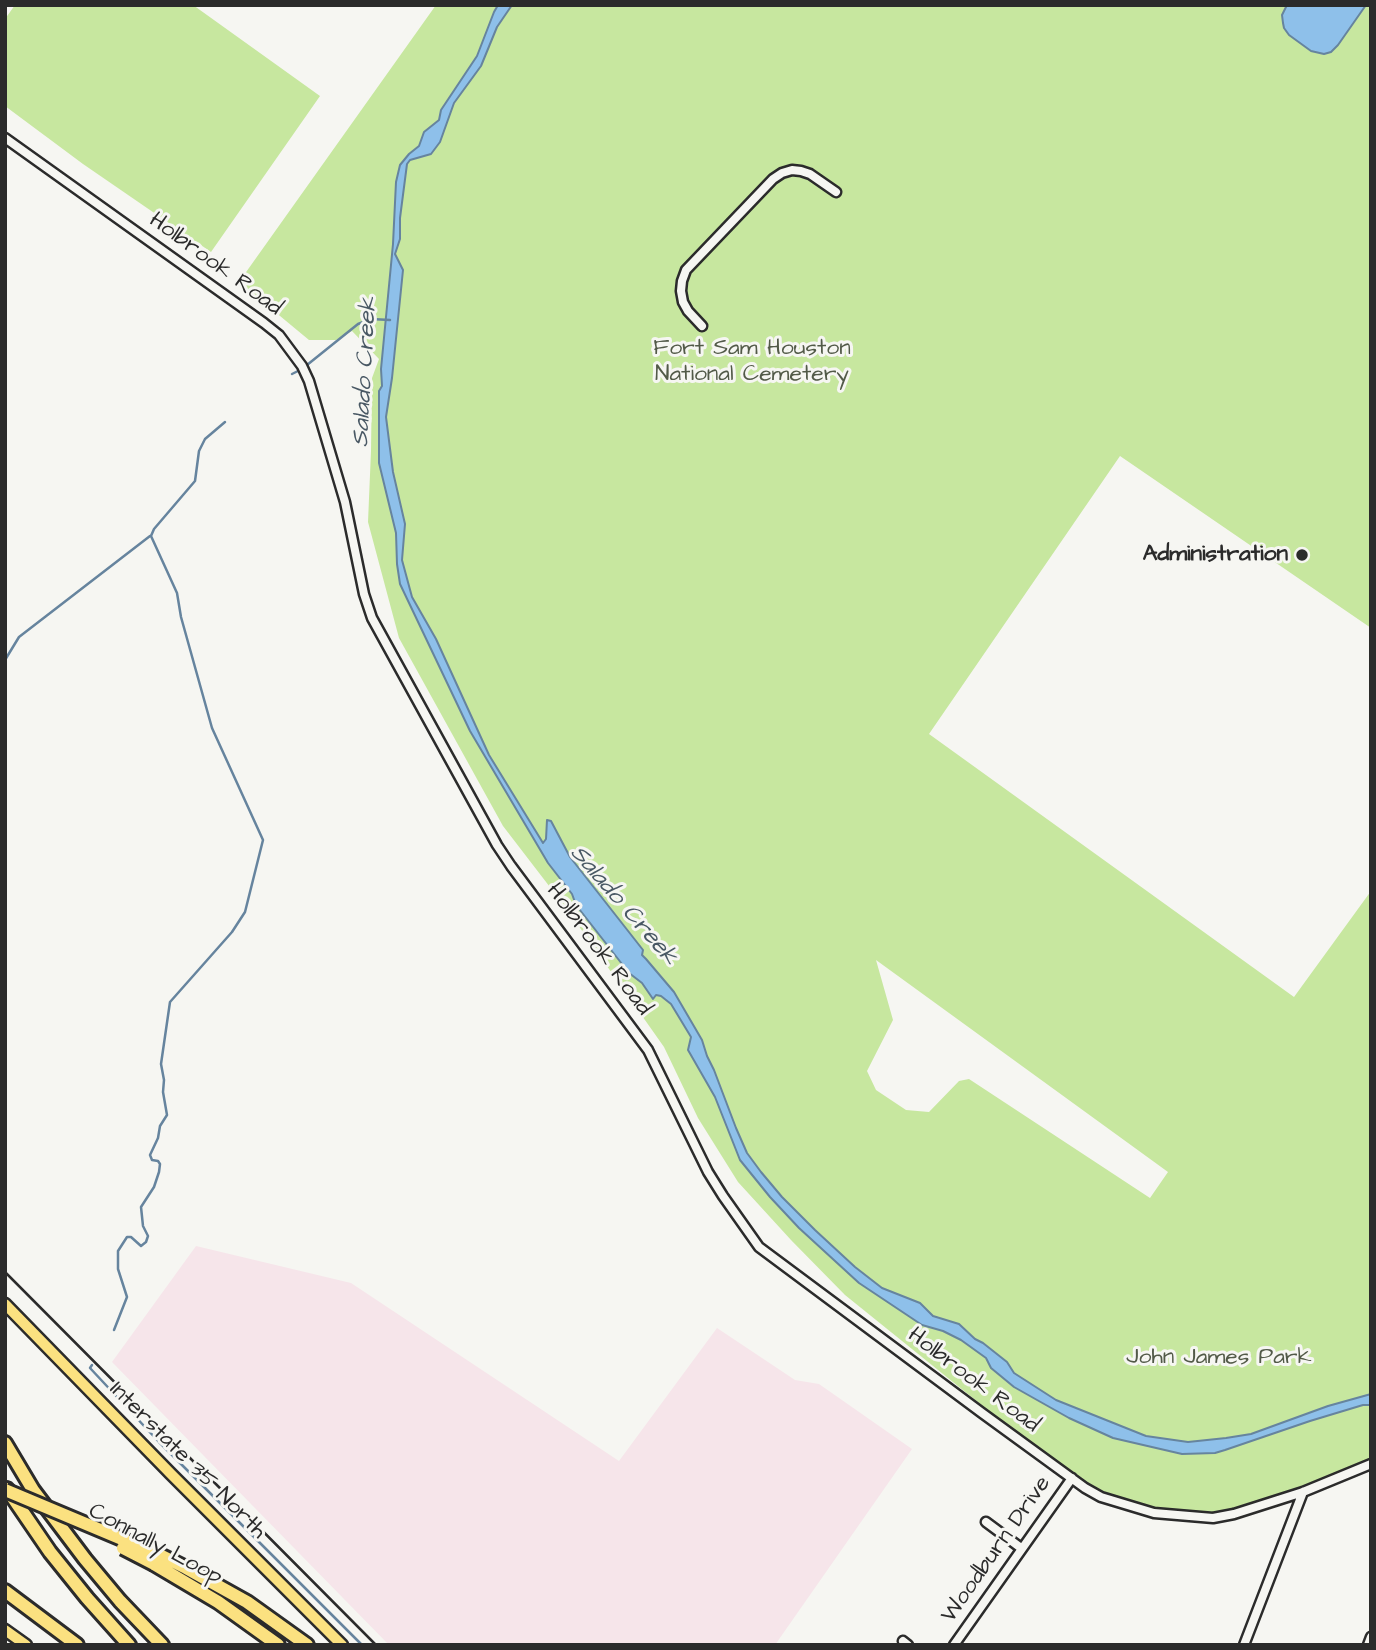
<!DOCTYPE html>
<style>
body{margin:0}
#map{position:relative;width:1376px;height:1650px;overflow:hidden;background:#f6f6f2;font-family:"Architects Daughter",sans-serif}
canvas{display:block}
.frame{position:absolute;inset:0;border:7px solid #2b2b2b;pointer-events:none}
</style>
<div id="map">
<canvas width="1376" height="1650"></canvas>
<div class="frame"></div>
</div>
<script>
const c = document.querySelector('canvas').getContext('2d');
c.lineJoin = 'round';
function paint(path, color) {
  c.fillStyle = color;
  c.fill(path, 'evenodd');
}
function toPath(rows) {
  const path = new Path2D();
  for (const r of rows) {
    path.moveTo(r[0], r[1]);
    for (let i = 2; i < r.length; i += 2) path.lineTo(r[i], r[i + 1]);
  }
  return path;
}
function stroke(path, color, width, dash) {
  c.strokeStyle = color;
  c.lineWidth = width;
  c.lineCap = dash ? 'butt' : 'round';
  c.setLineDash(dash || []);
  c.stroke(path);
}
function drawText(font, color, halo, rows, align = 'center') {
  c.font = font + ' "Architects Daughter",sans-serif';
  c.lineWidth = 6;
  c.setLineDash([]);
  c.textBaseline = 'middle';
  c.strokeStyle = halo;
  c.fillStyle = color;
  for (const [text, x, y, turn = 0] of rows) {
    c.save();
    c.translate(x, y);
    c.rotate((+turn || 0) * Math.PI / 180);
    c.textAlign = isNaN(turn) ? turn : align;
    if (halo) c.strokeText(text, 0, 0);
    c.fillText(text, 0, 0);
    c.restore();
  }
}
paint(toPath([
 [196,1246,351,1283,619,1461,717,1328,795,1380,819,1384,912,1449,775,1645,389,1645,112,1362]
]), '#f6e5ea');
paint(toPath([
 [15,5,193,5,320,96,211,252,83,164,5,106,5,19],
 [436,5,1371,5,1371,628,1120,456,929,734,1294,997,1371,891,1371,1464,1225,1516,1166,1514,1119,1503,1072,1478,845,1295,791,1240,738,1182,698,1118,664,1047,566,908,503,826,399,638,368,522,371,451,372,378,379,359,352,331,336,340,309,340,239,282],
 [876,960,1168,1172,1150,1198,969,1079,959,1081,929,1112,906,1110,876,1090,867,1071,893,1020]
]), '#c7e79f');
const water = toPath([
 [498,5,512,5,497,27,481,66,454,103,440,142,431,154,410,160,407,164,400,218,400,239,395,254,403,270,392,378,386,417,393,472,405,524,402,560,412,597,436,639,489,755,543,843,546,839,547,820,551,821,570,857,643,950,642,955,646,959,674,992,702,1040,707,1056,714,1070,736,1128,747,1153,761,1172,782,1197,815,1230,855,1267,882,1288,920,1303,933,1316,959,1324,975,1339,983,1343,1007,1362,1014,1373,1056,1400,1146,1436,1188,1442,1226,1438,1251,1434,1328,1406,1371,1394,1371,1405,1363,1405,1310,1421,1225,1450,1215,1453,1182,1454,1113,1438,1069,1418,1014,1387,991,1368,986,1358,961,1340,943,1331,922,1325,859,1283,799,1228,770,1197,740,1160,715,1097,688,1050,691,1037,671,1004,661,996,656,995,653,999,642,983,629,973,576,905,572,894,548,863,470,731,400,584,397,564,396,533,379,463,379,391,382,386,381,369,393,244,396,182,400,165,409,154,419,146,424,132,439,120,441,110,477,56,494,12,498,5],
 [1287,5,1366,5,1338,45,1331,52,1324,54,1311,51,1289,35,1284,28,1283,23,1282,15,1287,5]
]);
paint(water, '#8ec0ea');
stroke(water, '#66849e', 2);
stroke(toPath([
 [307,365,358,324,371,319,390,320],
 [292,374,300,370],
 [5,660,19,637,150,536],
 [114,1330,127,1297,118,1269,118,1251,127,1237,131,1237,141,1246,146,1242,148,1236,143,1226,141,1207,154,1187,159,1172,160,1164,158,1161,152,1160,150,1155,158,1138,160,1126,167,1115,163,1092,164,1080,161,1064,170,1002,232,932,245,912,263,840,212,728,181,617,177,593,151,536,154,529,195,481,199,451,205,439,225,422],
 [92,1365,90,1368,159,1442,362,1645]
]), '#66849e', 2.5);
const minor = toPath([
 [5,138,264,323,279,335,302,366,309,381,345,502,364,594,372,618,497,845,511,866,648,1050,708,1172,723,1196,759,1247,982,1413,1085,1488,1101,1497,1154,1513,1213,1518,1234,1514,1303,1492,1371,1464],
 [702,326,688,311,683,302,681,291,682,281,686,270,773,179,782,173,792,170,801,171,810,174,836,192],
 [986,1522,1021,1548],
 [903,1641,908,1645],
 [954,1645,1072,1478],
 [1244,1645,1303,1492],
 [1368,1645,1371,1637]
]);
const major = toPath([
 [5,1304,171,1474,342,1645],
 [5,1630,26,1645]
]);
const highway = toPath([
 [5,1443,33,1490,85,1559,120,1601,162,1645],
 [7,1489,50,1552,87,1598,129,1645],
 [160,1555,186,1568,247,1602,307,1645],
 [154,1564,218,1602,278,1645],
 [5,1591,77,1645]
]);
stroke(minor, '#2b2b2b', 13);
stroke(major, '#2b2b2b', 15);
stroke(highway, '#2b2b2b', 18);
stroke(minor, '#f6f6f2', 8);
stroke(major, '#fbe180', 10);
stroke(highway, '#fbe180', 12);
stroke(toPath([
 [5,1272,376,1645]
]), '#2b2b2b', 2.5);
const highwayBridge = toPath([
 [5,1490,160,1555],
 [123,1548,154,1564]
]);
stroke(highwayBridge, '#2b2b2b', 18, []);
stroke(highwayBridge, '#fbe180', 12);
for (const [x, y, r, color] of [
 [1302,555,7,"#2b2b2b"]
]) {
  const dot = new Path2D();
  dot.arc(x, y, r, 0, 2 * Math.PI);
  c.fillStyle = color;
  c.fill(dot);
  stroke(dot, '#f6f6f2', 2.5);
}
drawText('23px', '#2b2b2b', '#f6f6f2', [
 ["Holbrook Road",215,265,36],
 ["Holbrook Road",598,950,53],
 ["Holbrook Road",973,1381,37],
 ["Interstate 35 North",187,1461,45],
 ["Connally Loop",155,1545,28],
 ["Woodburn Drive",997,1550,-55]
]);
drawText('23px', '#525a48', '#f6f6f2', [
 ["Fort Sam Houston",752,349],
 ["National Cemetery",752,375],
 ["John James Park",1219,1358]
]);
drawText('bold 23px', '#2b2b2b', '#f6f6f2', [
 ["Administration",1288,555]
], 'right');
drawText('italic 24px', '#495864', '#f6f6f2', [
 ["Salado Creek",366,372,-87],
 ["Salado Creek",623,906,49]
]);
</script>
